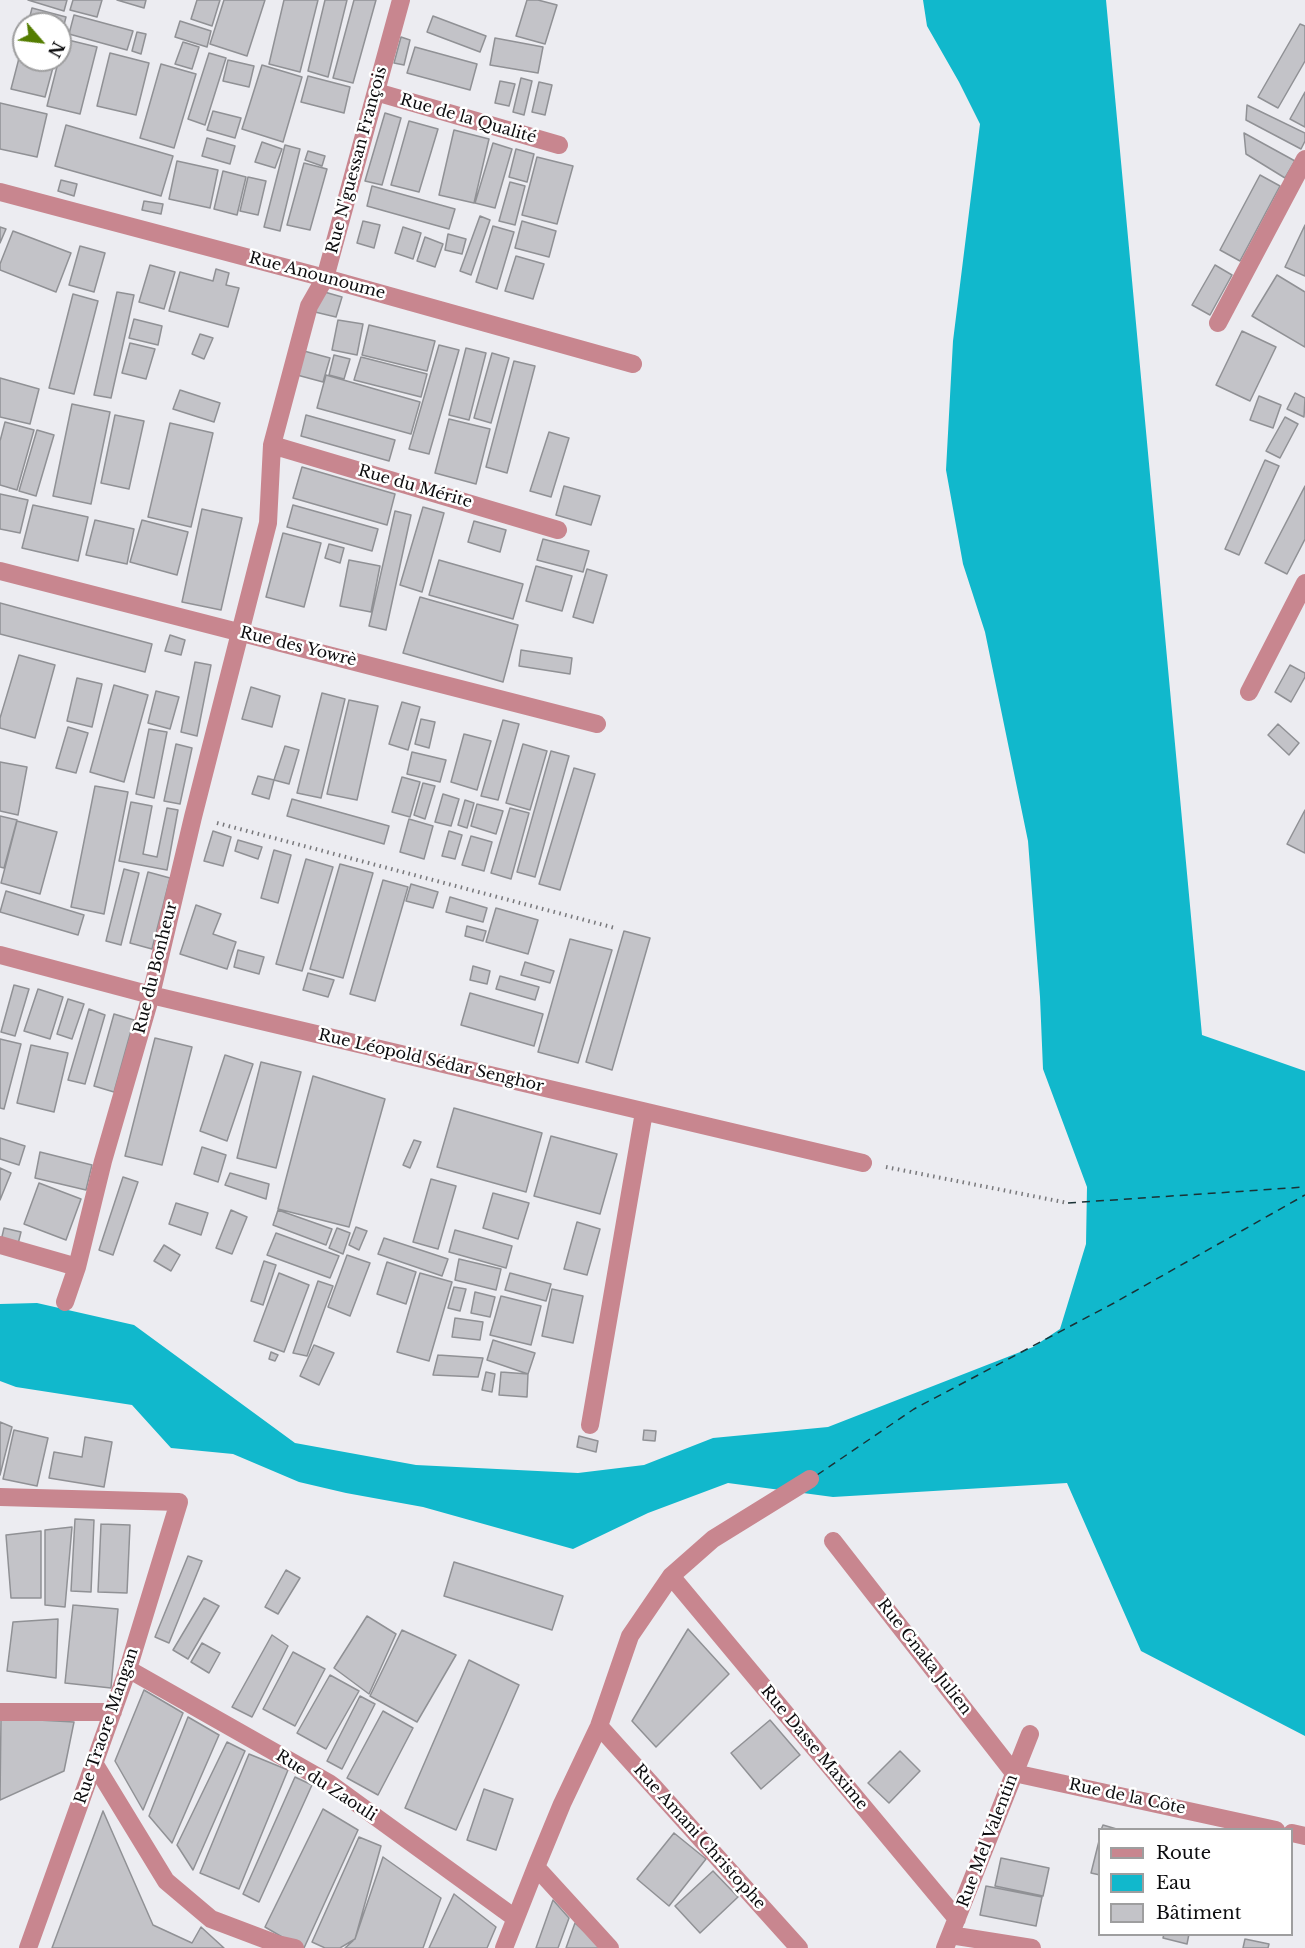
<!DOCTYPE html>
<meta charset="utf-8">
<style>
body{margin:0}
#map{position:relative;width:1305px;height:1948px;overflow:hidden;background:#ececf1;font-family:"Libre Baskerville",serif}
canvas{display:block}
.legend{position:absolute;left:1098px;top:1828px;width:195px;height:108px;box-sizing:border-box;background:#fff;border:2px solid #9e9e9f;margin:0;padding:8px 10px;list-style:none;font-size:18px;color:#0c0c0e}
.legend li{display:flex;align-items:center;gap:12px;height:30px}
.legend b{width:30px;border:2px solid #9e9e9f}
.north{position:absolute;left:12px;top:12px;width:60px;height:60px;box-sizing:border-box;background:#fff;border:2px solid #9e9e9f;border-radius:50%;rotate:118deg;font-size:16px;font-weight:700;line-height:24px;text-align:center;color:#0c0c0e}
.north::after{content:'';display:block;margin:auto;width:21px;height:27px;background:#547d00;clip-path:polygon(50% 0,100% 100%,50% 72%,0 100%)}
</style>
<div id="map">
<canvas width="1305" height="1948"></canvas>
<ul class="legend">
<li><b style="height:8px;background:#c8868f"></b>Route</li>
<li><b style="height:16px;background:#11b8cc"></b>Eau</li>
<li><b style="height:16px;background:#c3c3c8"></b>Bâtiment</li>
</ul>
<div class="north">N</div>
</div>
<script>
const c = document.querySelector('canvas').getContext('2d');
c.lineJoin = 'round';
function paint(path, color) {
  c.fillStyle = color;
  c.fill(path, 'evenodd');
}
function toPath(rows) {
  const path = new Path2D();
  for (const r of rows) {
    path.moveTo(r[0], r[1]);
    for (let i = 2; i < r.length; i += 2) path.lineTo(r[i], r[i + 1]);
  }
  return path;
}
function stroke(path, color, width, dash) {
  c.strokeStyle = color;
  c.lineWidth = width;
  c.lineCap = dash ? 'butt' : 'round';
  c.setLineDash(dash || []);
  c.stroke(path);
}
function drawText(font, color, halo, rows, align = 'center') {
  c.font = font + ' "Libre Baskerville",serif';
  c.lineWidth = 5;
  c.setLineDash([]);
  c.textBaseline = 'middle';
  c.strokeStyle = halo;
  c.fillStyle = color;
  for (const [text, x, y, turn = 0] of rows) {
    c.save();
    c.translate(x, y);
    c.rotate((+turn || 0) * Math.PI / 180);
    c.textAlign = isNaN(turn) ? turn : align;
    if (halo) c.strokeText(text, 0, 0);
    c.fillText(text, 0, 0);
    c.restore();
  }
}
paint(toPath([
 [923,0,1106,0,1202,1035,1305,1071,1305,1736,1141,1651,1067,1483,833,1497,728,1483,648,1513,573,1549,423,1507,346,1493,299,1482,233,1454,171,1448,132,1405,16,1387,0,1381,0,1304,37,1303,134,1325,295,1443,416,1465,578,1473,644,1465,713,1438,828,1427,1033,1347,1060,1329,1086,1244,1087,1187,1043,1069,1040,997,1028,841,985,632,963,564,946,470,953,341,980,124,959,82,927,26]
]), '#11b8cc');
stroke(toPath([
 [1068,1203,1305,1187],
 [817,1475,914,1409,1114,1303,1305,1195]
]), '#1a3236', 1.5, [8, 6]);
const building = toPath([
 [28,0,67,0,64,11,28,0],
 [73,0,102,0,97,17,70,10,73,0],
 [117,0,146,0,144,8,117,0],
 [197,0,220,0,212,26,191,19,197,0],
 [224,0,265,0,247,56,210,44,224,0],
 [284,0,318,0,300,72,269,64,284,0],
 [325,0,347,0,328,77,308,71,325,0],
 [354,0,376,0,353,83,333,78,354,0],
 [527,0,538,0,557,5,545,44,516,36,527,0],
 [32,8,66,17,60,40,60,24,28,24,32,8],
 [74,15,133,31,127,50,69,34,74,15],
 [433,16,486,36,480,52,427,32,433,16],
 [180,21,211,31,207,47,175,37,180,21],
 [1300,24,1305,26,1305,61,1278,108,1258,97,1300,24],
 [137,32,146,34,141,54,132,51,137,32],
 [401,37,410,40,404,65,394,63,401,37],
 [495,38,543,47,538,73,490,65,495,38],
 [24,39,24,60,55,60,45,97,11,89,24,39],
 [64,39,97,47,80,114,47,106,64,39],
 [183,42,199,47,192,69,175,64,183,42],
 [415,47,477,64,470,90,407,73,415,47],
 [110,53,149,63,136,115,97,106,110,53],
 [209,53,226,58,205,125,188,119,209,53],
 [228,60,254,66,249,87,223,81,228,60],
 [161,64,196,74,174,148,140,138,161,64],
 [262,65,302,77,283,142,242,129,262,65],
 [308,76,350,87,344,113,301,102,308,76],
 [521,78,532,81,524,115,513,112,521,78],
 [500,81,515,84,509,106,495,103,500,81],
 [539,82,552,85,545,115,532,112,539,82],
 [1305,92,1305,127,1290,119,1305,92],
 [0,103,47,114,37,157,0,149,0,103],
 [1247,105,1305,133,1305,141,1301,149,1246,120,1247,105],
 [213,111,241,118,235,138,207,130,213,111],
 [385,113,401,118,382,185,365,181,385,113],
 [409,121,438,129,419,192,391,185,409,121],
 [66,125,173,156,161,196,55,166,66,125],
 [454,130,489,139,474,203,439,195,454,130],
 [1244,133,1295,161,1285,178,1246,154,1244,133],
 [207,138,235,146,230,164,202,156,207,138],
 [262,142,282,149,275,168,255,162,262,142],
 [493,143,512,149,495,208,475,203,493,143],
 [285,145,300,149,280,231,264,227,285,145],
 [516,149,534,154,527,182,509,177,516,149],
 [308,151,325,156,322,166,305,160,308,151],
 [537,157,573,166,557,224,522,215,537,157],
 [177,161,218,170,210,208,169,199,177,161],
 [304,163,327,169,310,230,287,225,304,163],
 [223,171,246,177,237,215,214,209,223,171],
 [1260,175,1280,186,1240,261,1220,250,1260,175],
 [248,177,266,181,258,215,240,211,248,177],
 [61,180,77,184,74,196,58,191,61,180],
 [510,182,525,186,515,225,499,221,510,182],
 [372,186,455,209,449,229,367,206,372,186],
 [144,201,163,204,161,214,142,210,144,201],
 [480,216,490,220,471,275,460,271,480,216],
 [363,221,380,225,374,248,357,243,363,221],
 [522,221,556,231,549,257,515,248,522,221],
 [1305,225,1305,276,1285,267,1305,225],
 [493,226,514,232,497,289,476,282,493,226],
 [0,227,6,229,0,243,0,227],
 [403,227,421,233,413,259,395,253,403,227],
 [13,231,71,253,56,292,0,270,0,264,13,231],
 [448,234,466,239,462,254,445,250,448,234],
 [425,237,443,244,435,267,417,261,425,237],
 [80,246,105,253,94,292,69,285,80,246],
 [516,256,544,264,533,299,505,291,516,256],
 [150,265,175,272,164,309,139,302,150,265],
 [1215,265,1232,275,1210,315,1192,305,1215,265],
 [216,269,229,273,226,285,239,288,228,327,169,311,180,272,213,281,216,269],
 [1277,275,1305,292,1305,347,1252,316,1277,275],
 [321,291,342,297,336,317,315,312,321,291],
 [117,292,134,295,111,398,94,395,117,292],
 [73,294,98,301,74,394,49,388,73,294],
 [134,319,162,326,158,345,129,338,134,319],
 [338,320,363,324,357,355,332,350,338,320],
 [369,325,435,341,427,371,362,355,369,325],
 [1242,331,1276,347,1250,401,1216,385,1242,331],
 [200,334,213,338,204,359,192,354,200,334],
 [130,343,155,349,146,379,122,373,130,343],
 [439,345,459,350,429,454,409,449,439,345],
 [466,348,486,353,469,420,449,415,466,348],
 [304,351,330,358,323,382,297,375,304,351],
 [492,353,509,358,491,423,474,418,492,353],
 [334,355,350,359,344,379,329,375,334,355],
 [361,357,427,374,421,397,354,380,361,357],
 [514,361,535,366,507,473,486,467,514,361],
 [326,375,420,402,411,434,317,408,326,375],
 [0,378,39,389,30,424,0,417,0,378],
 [180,390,220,403,214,422,173,409,180,390],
 [1295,393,1305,398,1304,417,1287,409,1295,393],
 [1259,396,1281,405,1273,428,1250,420,1259,396],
 [72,404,110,412,91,504,53,496,72,404],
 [115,415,144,421,129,489,101,483,115,415],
 [306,415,395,440,389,461,301,436,306,415],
 [1285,417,1298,424,1280,458,1266,451,1285,417],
 [449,419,490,429,476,484,435,473,449,419],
 [5,422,34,430,17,490,0,485,0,441,5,422],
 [170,423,213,433,191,527,148,517,170,423],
 [37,430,54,435,36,496,19,491,37,430],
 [549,432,569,438,551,497,530,491,549,432],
 [1265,460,1279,466,1239,555,1225,549,1265,460],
 [302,467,395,494,387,525,293,498,302,467],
 [564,486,600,496,591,525,556,515,564,486],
 [1305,486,1305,539,1287,574,1265,563,1305,486],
 [0,494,28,500,20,533,0,529,0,494],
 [33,505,88,517,78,561,22,548,33,505],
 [293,505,378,529,372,551,287,527,293,505],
 [423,507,444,513,422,592,400,585,423,507],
 [202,509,242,518,221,610,182,602,202,509],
 [395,511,411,515,386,630,369,626,395,511],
 [95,520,134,529,127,564,86,555,95,520],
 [142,520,188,532,177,575,130,562,142,520],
 [474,521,506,530,500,552,468,542,474,521],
 [283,533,321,543,304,607,266,597,283,533],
 [543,539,589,551,583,572,537,560,543,539],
 [329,544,344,548,340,563,325,558,329,544],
 [349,560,380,566,371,612,340,606,349,560],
 [439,560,523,584,513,619,429,595,439,560],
 [536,566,572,576,562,611,526,601,536,566],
 [587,569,607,575,593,623,573,617,587,569],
 [420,597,518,625,503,682,403,653,420,597],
 [0,603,152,644,145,672,0,634,0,603],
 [170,635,185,640,181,655,165,651,170,635],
 [521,650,572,658,570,674,519,666,521,650],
 [19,655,55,665,35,738,0,728,0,718,19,655],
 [195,662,211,665,197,736,181,732,195,662],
 [1290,665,1305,673,1305,677,1291,702,1275,692,1290,665],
 [77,678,102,684,92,727,67,721,77,678],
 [114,685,148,695,124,782,90,772,114,685],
 [251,687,280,696,272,727,242,719,251,687],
 [156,691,179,697,170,729,148,723,156,691],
 [322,693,345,699,321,798,297,793,322,693],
 [349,700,378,706,357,800,327,794,349,700],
 [402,702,420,707,408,750,389,744,402,702],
 [421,719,435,722,429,748,415,744,421,719],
 [503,720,519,724,498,800,481,796,503,720],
 [1278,724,1299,743,1289,755,1268,735,1278,724],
 [68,727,88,733,76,773,56,768,68,727],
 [149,729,167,732,154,798,136,794,149,729],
 [464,734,491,741,477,790,451,782,464,734],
 [176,744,192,748,180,804,164,801,176,744],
 [523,744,547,751,530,810,506,803,523,744],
 [285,746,299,750,289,784,274,780,285,746],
 [551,751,569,756,535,877,517,872,551,751],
 [412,752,446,760,440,782,407,774,412,752],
 [0,762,27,767,18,815,0,811,0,762],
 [574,768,595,774,560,890,539,884,574,768],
 [258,776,274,780,269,799,252,794,258,776],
 [402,777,420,782,410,817,392,812,402,777],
 [423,783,435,786,425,819,414,815,423,783],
 [95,786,128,792,104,914,71,907,95,786],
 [443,794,459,799,451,826,435,822,443,794],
 [292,799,389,826,384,844,287,816,292,799],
 [465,800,474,803,467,828,458,825,465,800],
 [131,802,152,806,143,854,157,857,167,808,178,810,167,870,119,861,131,802],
 [477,804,503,811,496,834,471,826,477,804],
 [510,808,529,813,511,879,491,873,510,808],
 [1305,810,1305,853,1287,844,1305,810],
 [0,816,17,820,4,868,0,867,0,816],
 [409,819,433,826,424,859,400,852,409,819],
 [17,821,57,832,40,894,1,883,17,821],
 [213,831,231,837,223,866,204,861,213,831],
 [449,831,462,835,455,859,442,856,449,831],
 [471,836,492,842,484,871,462,865,471,836],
 [238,840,262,847,258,859,235,851,238,840],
 [274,850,291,855,278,903,261,898,274,850],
 [306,859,333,867,302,971,276,964,306,859],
 [340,864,373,873,343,978,310,969,340,864],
 [124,869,139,873,121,945,106,941,124,869],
 [148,872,170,878,152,949,130,943,148,872],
 [383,880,408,887,375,1001,350,994,383,880],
 [411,884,438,892,433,908,406,901,411,884],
 [6,891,84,915,78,935,0,912,6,891],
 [450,897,487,908,483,922,446,912,450,897],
 [196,905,221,914,213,934,236,942,227,969,180,954,196,905],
 [496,908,538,920,528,954,486,942,496,908],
 [467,926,486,931,483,941,465,936,467,926],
 [624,931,650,938,612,1070,586,1062,624,931],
 [570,939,612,950,578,1063,538,1052,570,939],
 [238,950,264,957,259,974,234,967,238,950],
 [525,962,554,971,550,983,521,975,525,962],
 [473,966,490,971,487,984,470,980,473,966],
 [308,973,334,980,328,997,303,990,308,973],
 [500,976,539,987,535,1000,496,989,500,976],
 [14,985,29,989,15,1036,1,1032,14,985],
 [38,989,63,997,50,1039,24,1031,38,989],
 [470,993,543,1014,534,1046,461,1025,470,993],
 [68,999,84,1004,72,1039,57,1034,68,999],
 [89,1009,105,1015,85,1084,68,1080,89,1009],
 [114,1014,134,1020,114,1092,94,1086,114,1014],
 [155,1038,192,1047,162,1165,125,1156,155,1038],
 [0,1039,21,1044,4,1109,0,1108,0,1039],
 [31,1045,68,1053,54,1112,17,1103,31,1045],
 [225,1055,253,1064,227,1141,200,1131,225,1055],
 [261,1062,301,1072,276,1168,237,1158,261,1062],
 [313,1076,385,1099,349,1227,278,1209,313,1076],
 [454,1108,542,1133,526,1192,437,1167,454,1108],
 [551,1136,617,1154,600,1214,534,1196,551,1136],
 [0,1138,25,1146,19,1165,0,1159,0,1138],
 [414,1140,421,1142,410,1168,403,1165,414,1140],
 [202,1147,226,1155,218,1182,194,1174,202,1147],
 [40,1152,92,1165,86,1190,35,1178,40,1152],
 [0,1168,11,1173,0,1200,0,1168],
 [230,1173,269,1184,266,1199,225,1185,230,1173],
 [123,1177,138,1182,113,1255,99,1250,123,1177],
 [431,1179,456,1186,438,1249,413,1242,431,1179],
 [39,1183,81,1199,66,1240,24,1224,39,1183],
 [493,1193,529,1203,518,1239,483,1228,493,1193],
 [176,1203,208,1213,201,1235,169,1224,176,1203],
 [231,1210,247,1217,232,1254,216,1248,231,1210],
 [278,1210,332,1229,326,1245,273,1225,278,1210],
 [577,1222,600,1229,587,1275,564,1269,577,1222],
 [356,1227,367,1231,359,1250,349,1245,356,1227],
 [4,1228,21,1232,15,1256,0,1245,4,1228],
 [337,1228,350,1233,343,1254,329,1248,337,1228],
 [455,1230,512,1246,506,1268,449,1252,455,1230],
 [276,1233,339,1256,330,1278,267,1255,276,1233],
 [384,1238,448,1259,442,1276,378,1254,384,1238],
 [164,1245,180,1255,171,1271,154,1261,164,1245],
 [347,1255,370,1263,350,1316,328,1307,347,1255],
 [459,1259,501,1269,496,1290,455,1280,459,1259],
 [264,1261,276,1265,263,1305,251,1301,264,1261],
 [387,1262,416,1272,406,1304,377,1294,387,1262],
 [279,1273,309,1285,284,1352,254,1341,279,1273],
 [420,1273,452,1282,429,1361,397,1352,420,1273],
 [510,1273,551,1284,546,1301,505,1290,510,1273],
 [318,1281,333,1286,307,1356,293,1353,318,1281],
 [454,1287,466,1289,460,1311,448,1308,454,1287],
 [552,1289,583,1296,573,1343,542,1336,552,1289],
 [475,1292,495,1297,490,1317,471,1313,475,1292],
 [501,1296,541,1306,531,1345,490,1335,501,1296],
 [455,1318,483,1322,480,1340,452,1337,455,1318],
 [493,1340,535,1353,528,1374,487,1360,493,1340],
 [314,1345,334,1353,319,1385,300,1376,314,1345],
 [271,1352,278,1355,275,1361,269,1359,271,1352],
 [438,1355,483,1358,478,1377,433,1375,438,1355],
 [486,1372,495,1374,492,1392,482,1390,486,1372],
 [501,1372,528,1374,527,1397,499,1395,501,1372],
 [0,1422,12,1427,0,1475,0,1422],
 [14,1430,48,1438,37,1486,3,1479,14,1430],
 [644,1430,656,1431,655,1441,643,1440,644,1430],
 [579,1436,598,1441,596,1452,577,1447,579,1436],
 [85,1437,112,1442,104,1487,49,1478,54,1452,82,1457,85,1437],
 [75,1519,94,1520,91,1592,71,1591,75,1519],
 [101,1524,130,1525,127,1593,98,1592,101,1524],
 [72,1527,65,1607,45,1605,45,1530,72,1527],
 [41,1531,41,1598,11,1598,6,1535,41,1531],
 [188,1556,202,1561,169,1643,155,1637,188,1556],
 [454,1562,563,1596,552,1630,444,1596,454,1562],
 [286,1570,300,1578,278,1614,265,1607,286,1570],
 [204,1598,219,1606,188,1659,173,1650,204,1598],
 [73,1605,118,1609,111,1688,65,1683,73,1605],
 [367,1616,396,1634,369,1694,334,1668,367,1616],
 [58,1619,56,1678,7,1671,13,1622,58,1619],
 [688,1629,729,1674,656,1747,632,1721,688,1629],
 [402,1630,456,1655,417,1722,370,1696,402,1630],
 [272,1635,288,1646,252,1717,232,1707,272,1635],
 [202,1643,220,1653,209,1673,191,1662,202,1643],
 [293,1652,325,1669,295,1726,263,1709,293,1652],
 [469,1660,519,1685,456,1830,405,1808,469,1660],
 [330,1675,359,1691,326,1749,297,1733,330,1675],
 [144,1690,183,1713,143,1810,115,1761,144,1690],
 [360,1696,375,1704,342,1769,327,1761,360,1696],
 [383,1711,413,1728,378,1795,347,1778,383,1711],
 [188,1717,219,1735,172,1843,149,1816,188,1717],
 [1,1718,74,1722,64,1771,0,1800,1,1718],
 [770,1720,800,1755,761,1789,731,1753,770,1720],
 [227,1742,245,1751,193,1870,177,1845,227,1742],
 [900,1751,920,1771,889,1803,868,1783,900,1751],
 [249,1754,288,1770,239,1889,200,1873,249,1754],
 [295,1777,312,1785,259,1902,243,1894,295,1777],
 [484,1789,513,1799,496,1850,467,1840,484,1789],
 [323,1809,358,1830,304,1948,301,1948,265,1927,323,1809],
 [103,1811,153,1925,192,1943,201,1927,224,1948,52,1948,103,1811],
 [1103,1825,1120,1830,1101,1830,1103,1825],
 [674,1833,706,1859,669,1906,637,1879,674,1833],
 [359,1837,381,1846,355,1939,340,1948,325,1948,312,1942,359,1837],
 [1100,1837,1100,1875,1091,1873,1100,1837],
 [383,1857,441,1898,423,1948,345,1948,355,1939,383,1857],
 [1001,1858,1049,1868,1043,1896,995,1886,1001,1858],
 [713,1871,738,1897,700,1933,675,1906,713,1871],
 [986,1886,1042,1897,1036,1926,980,1915,986,1886],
 [454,1894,496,1927,487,1948,429,1948,454,1894],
 [553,1900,569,1918,558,1948,536,1948,553,1900],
 [575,1923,602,1948,566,1948,575,1923],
 [1164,1934,1189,1934,1187,1944,1163,1938,1164,1934],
 [1245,1939,1269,1944,1268,1948,1243,1948,1245,1939]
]);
paint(building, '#c3c3c8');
stroke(building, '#909195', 1.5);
stroke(toPath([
 [217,823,615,928],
 [886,1167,1068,1203]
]), '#78787b', 4, [1.5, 4.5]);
stroke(toPath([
 [376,92,559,145],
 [0,192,325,278,633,364],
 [1218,323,1305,159],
 [272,445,558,530],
 [0,571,597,724],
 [1249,692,1305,583],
 [0,955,151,995,863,1163],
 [0,1245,77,1267],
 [65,1302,77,1267,103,1161,151,995,193,817,268,523,272,445,309,306,325,278,401,0],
 [590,1425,644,1112],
 [0,1497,179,1502,128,1669,28,1948],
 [833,1541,1014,1773,1276,1830],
 [671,1576,957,1919],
 [128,1669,329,1783,515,1918],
 [0,1712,113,1712],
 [599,1726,799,1948],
 [94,1763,166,1881,211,1919,277,1944,295,1948],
 [1292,1833,1305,1836],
 [536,1867,562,1804,599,1726,630,1636,671,1576,713,1539,810,1479],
 [950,1935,1032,1948],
 [504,1948,536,1867,610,1948],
 [945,1948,1030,1734]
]), '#c8868f', 18);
drawText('16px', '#0c0c0e', '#fff', [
 ["Rue de la Qualité",468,119,16],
 ["Rue N'guessan François",357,160,-75],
 ["Rue Anounoume",317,276,15],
 ["Rue du Mérite",415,487,16],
 ["Rue des Yowrè",298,647,14],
 ["Rue du Bonheur",156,968,-76],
 ["Rue Léopold Sédar Senghor",431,1061,13],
 ["Rue Gnaka Julien",924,1657,52],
 ["Rue Traore Mangan",107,1726,-71],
 ["Rue Dasse Maxime",814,1748,50],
 ["Rue du Zaouli",326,1786,33],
 ["Rue de la Côte",1127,1797,12],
 ["Rue Amani Christophe",699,1837,48],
 ["Rue Mel Valentin",988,1841,-69]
]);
</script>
